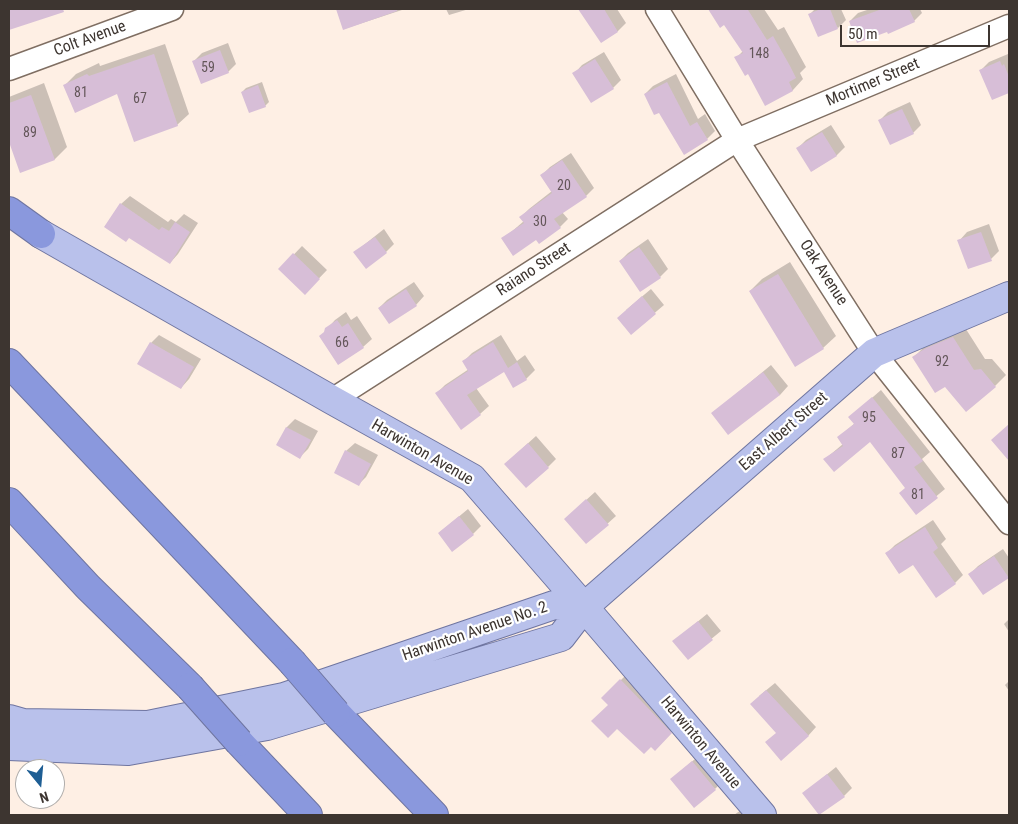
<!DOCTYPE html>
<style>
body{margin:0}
#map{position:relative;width:1018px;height:824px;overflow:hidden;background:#feefe4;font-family:"Roboto Condensed",sans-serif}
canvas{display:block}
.frame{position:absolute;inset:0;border:10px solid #3d3530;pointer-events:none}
.north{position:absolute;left:15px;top:759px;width:50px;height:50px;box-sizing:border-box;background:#fff;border:1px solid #b1aeac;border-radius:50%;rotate:163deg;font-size:14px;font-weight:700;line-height:20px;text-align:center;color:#3d3530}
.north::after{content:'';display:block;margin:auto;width:18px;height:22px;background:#1e5e94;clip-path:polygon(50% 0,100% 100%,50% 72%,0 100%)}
.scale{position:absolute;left:840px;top:25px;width:150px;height:22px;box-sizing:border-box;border:2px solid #3d3530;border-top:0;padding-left:6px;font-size:15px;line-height:18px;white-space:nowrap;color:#3d3530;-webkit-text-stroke:4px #fff;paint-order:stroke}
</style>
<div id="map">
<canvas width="1018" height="824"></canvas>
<div class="frame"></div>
<div class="north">N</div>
<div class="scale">50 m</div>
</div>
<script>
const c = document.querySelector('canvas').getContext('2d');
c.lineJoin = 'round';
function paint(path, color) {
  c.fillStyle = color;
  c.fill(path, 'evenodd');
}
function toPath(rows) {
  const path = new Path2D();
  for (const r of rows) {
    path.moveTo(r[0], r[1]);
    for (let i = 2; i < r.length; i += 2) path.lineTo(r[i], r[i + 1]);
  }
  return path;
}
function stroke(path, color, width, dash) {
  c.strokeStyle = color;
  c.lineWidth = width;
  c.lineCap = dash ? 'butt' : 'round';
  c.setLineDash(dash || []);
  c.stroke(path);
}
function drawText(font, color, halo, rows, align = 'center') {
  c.font = font + ' "Roboto Condensed",sans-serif';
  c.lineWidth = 4.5;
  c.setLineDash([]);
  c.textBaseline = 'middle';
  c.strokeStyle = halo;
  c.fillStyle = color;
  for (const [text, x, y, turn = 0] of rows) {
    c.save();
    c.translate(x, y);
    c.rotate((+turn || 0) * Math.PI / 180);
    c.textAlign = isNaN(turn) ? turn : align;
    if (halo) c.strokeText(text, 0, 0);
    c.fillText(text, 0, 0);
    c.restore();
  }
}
paint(toPath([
 [9,9,49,9,50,10,41,18,9,28],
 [337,9,405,9,344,29],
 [446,9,469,9,449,15],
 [606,9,617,9,626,23,618,31,601,42,597,14],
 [709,9,764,9,778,30,784,27,806,67,800,73,803,79,793,90,766,104,749,72,736,58,743,51,725,23,720,26],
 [815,9,841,9,846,20,838,28,810,14],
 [870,9,920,9,922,13,914,21,850,21,858,13],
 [228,43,236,64,228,72,194,61,202,53],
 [165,44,189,114,177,125,118,92,65,85,76,74,99,63,100,66],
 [604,52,621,80,613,88,574,74,582,65],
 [1008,54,1009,91,992,98,981,70,989,62],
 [676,74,698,119,705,114,715,131,707,139,659,111,645,94,653,86],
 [262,82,269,102,265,106,242,92,246,88],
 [44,83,67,147,55,159,21,172,9,138,9,97],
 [910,102,921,125,913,133,880,120,888,112],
 [831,125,845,147,837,155,812,171,798,148,806,140],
 [571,153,594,188,586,196,562,212,568,219,560,227,536,238,503,239,524,221,521,217,529,209,552,191,542,175,550,167],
 [130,196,168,222,171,219,176,222,184,214,198,223,178,254,170,263,130,237,106,226,121,204],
 [989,224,999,251,991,259,959,241,967,232],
 [384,229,394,244,386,252,355,252],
 [648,239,668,269,660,277,620,261,628,253],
 [302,246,327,270,305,293,280,269],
 [790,262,836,336,823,348,750,291,762,279],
 [414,282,424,296,416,305,379,308,387,300],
 [651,289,664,305,631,333,626,310],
 [346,312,351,320,357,316,372,339,363,347,326,330,335,320],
 [964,326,985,359,992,359,1006,375,995,386,914,357,925,346],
 [159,335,201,359,189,379,181,388,151,343],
 [501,335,517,361,525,355,535,370,526,379,514,386,504,371,476,388,489,406,480,414,437,393,445,385,469,369,464,361,472,353],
 [771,365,788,386,780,395,713,413],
 [881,390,930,452,922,459,945,489,916,513,906,487,871,441,825,459,843,444,839,437,855,423,850,417],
 [295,419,318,431,308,449,300,457,278,445,287,427],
 [536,436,556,459,548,467,514,456],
 [355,443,378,455,366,477,358,485,346,451],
 [595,492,616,516,586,543,574,511],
 [468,509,481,526,473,534,439,533],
 [933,520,946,539,941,544,963,575,955,583,913,563,887,553,895,545],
 [1003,549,1009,558,1009,576,983,594,970,574,978,566],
 [707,614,721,631,688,658,674,641],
 [1009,619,1009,632,1004,624],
 [629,672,679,724,655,749,617,727,609,705,603,698],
 [1009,681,1009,691,1005,685],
 [775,683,816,727,808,736,777,732,759,696],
 [701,754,723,781,715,789,683,769],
 [836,767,852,788,844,796,804,793],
 [748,805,757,815,734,815]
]), '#0003');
paint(toPath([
 [9,9,63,9,64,12,9,30],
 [336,9,397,9,397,11,343,30],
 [578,9,604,9,618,32,601,43],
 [708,9,751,9,748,10,767,40,773,36,790,66,796,78,789,82,793,91,765,106,748,74,745,76,734,57,743,53,724,25,720,28],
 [821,9,830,9,838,29,818,37,808,14],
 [882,9,909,9,915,22,888,34,887,32,857,43,849,21],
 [220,50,229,73,201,84,192,61],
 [154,54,178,126,134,142,117,94,75,113,63,85,87,74,89,76],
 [595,59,614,89,591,103,572,73],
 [1000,61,1002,66,1004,64,1009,77,1009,93,992,100,979,70],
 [667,82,690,126,697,122,708,140,684,155,659,113,654,115,644,94],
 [258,85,266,107,249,113,241,92],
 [31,95,55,160,20,173,9,142,9,103],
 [902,109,914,134,890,145,878,120],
 [822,132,837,156,811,172,796,148],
 [562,160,587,197,554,219,561,228,539,244,536,240,513,256,501,238,524,223,519,217,552,193,540,175],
 [120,203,159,230,162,227,169,231,175,222,190,232,170,264,129,238,126,242,104,227],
 [981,232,992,261,968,269,957,240],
 [375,237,387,253,366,269,353,252],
 [639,247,661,278,640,292,619,261],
 [293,253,320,279,305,295,278,269],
 [778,274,824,349,795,367,749,291],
 [406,289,417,306,389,324,378,308],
 [642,296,656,314,631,335,617,318],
 [337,320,342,327,348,323,364,348,338,365,319,336,324,332,325,328],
 [953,337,974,370,981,369,996,387,966,412,945,387,935,393,912,357,926,348],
 [150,342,194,367,181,389,137,364],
 [493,342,508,368,517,362,527,380,513,388,504,372,467,395,481,415,461,430,435,393,468,371,462,361],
 [763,372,780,395,728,435,711,413],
 [872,397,923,461,914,467,938,498,916,515,899,493,905,488,870,442,834,472,823,459,843,446,837,437,854,424,848,417],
 [1009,424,1009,461,991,440],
 [286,427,311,440,300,459,276,445],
 [528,443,549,468,526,488,504,464],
 [345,450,371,464,359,486,334,473],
 [586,499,609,525,586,544,564,519],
 [459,516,474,535,452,552,438,533],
 [925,527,938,548,933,552,956,584,936,598,913,565,899,574,885,553],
 [994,556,1009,578,983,595,968,574],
 [698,621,713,640,688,660,672,641],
 [620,679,672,733,655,751,651,747,644,754,617,729,608,738,591,721,608,705,601,698],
 [766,690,809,736,781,761,765,742,776,733,750,704],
 [692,761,716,790,694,808,670,779],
 [827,774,845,797,819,815,802,793]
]), '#d7bed7');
const minor = toPath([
 [657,9,737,140,874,353,1009,523],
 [9,69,172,9],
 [332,400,737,140,1009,26]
]);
const major = toPath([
 [41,234,332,400,472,478,584,607,762,815],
 [9,719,23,723,148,725,284,697,554,605,584,607],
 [9,746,128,751,267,726,561,637,584,607,874,353,1009,296]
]);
const highway = toPath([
 [9,211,41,234],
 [9,363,292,662],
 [9,502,88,587,190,687],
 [336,713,434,815],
 [239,742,308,815]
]);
stroke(minor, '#7f6e62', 25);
stroke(major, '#6f75a0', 30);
stroke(highway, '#6f75a0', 30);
stroke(minor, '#fff', 22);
stroke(major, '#b9c1eb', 28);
stroke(highway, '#8a98dd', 28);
const highwayBridge = toPath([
 [292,662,336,713],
 [190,687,239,742]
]);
stroke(highwayBridge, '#6f75a0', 30, []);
stroke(highwayBridge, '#8a98dd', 28);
drawText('14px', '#64575a', null, [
 ["148",759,54],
 ["59",208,68],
 ["81",81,93],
 ["67",140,99],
 ["89",30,133],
 ["20",564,186],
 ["30",540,222],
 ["66",342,343],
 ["92",942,362],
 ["95",869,418],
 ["87",898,454],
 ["81",918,495]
]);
drawText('16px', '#3d3530', '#fff', [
 ["Colt Avenue",90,39,-20],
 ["Mortimer Street",873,83,-23],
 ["Raiano Street",534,270,-33],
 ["Oak Avenue",823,273,57],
 ["East Albert Street",784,432,-41],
 ["Harwinton Avenue",422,453,30],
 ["Harwinton Avenue No. 2",475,632,-19],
 ["Harwinton Avenue",700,743,50]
]);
</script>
